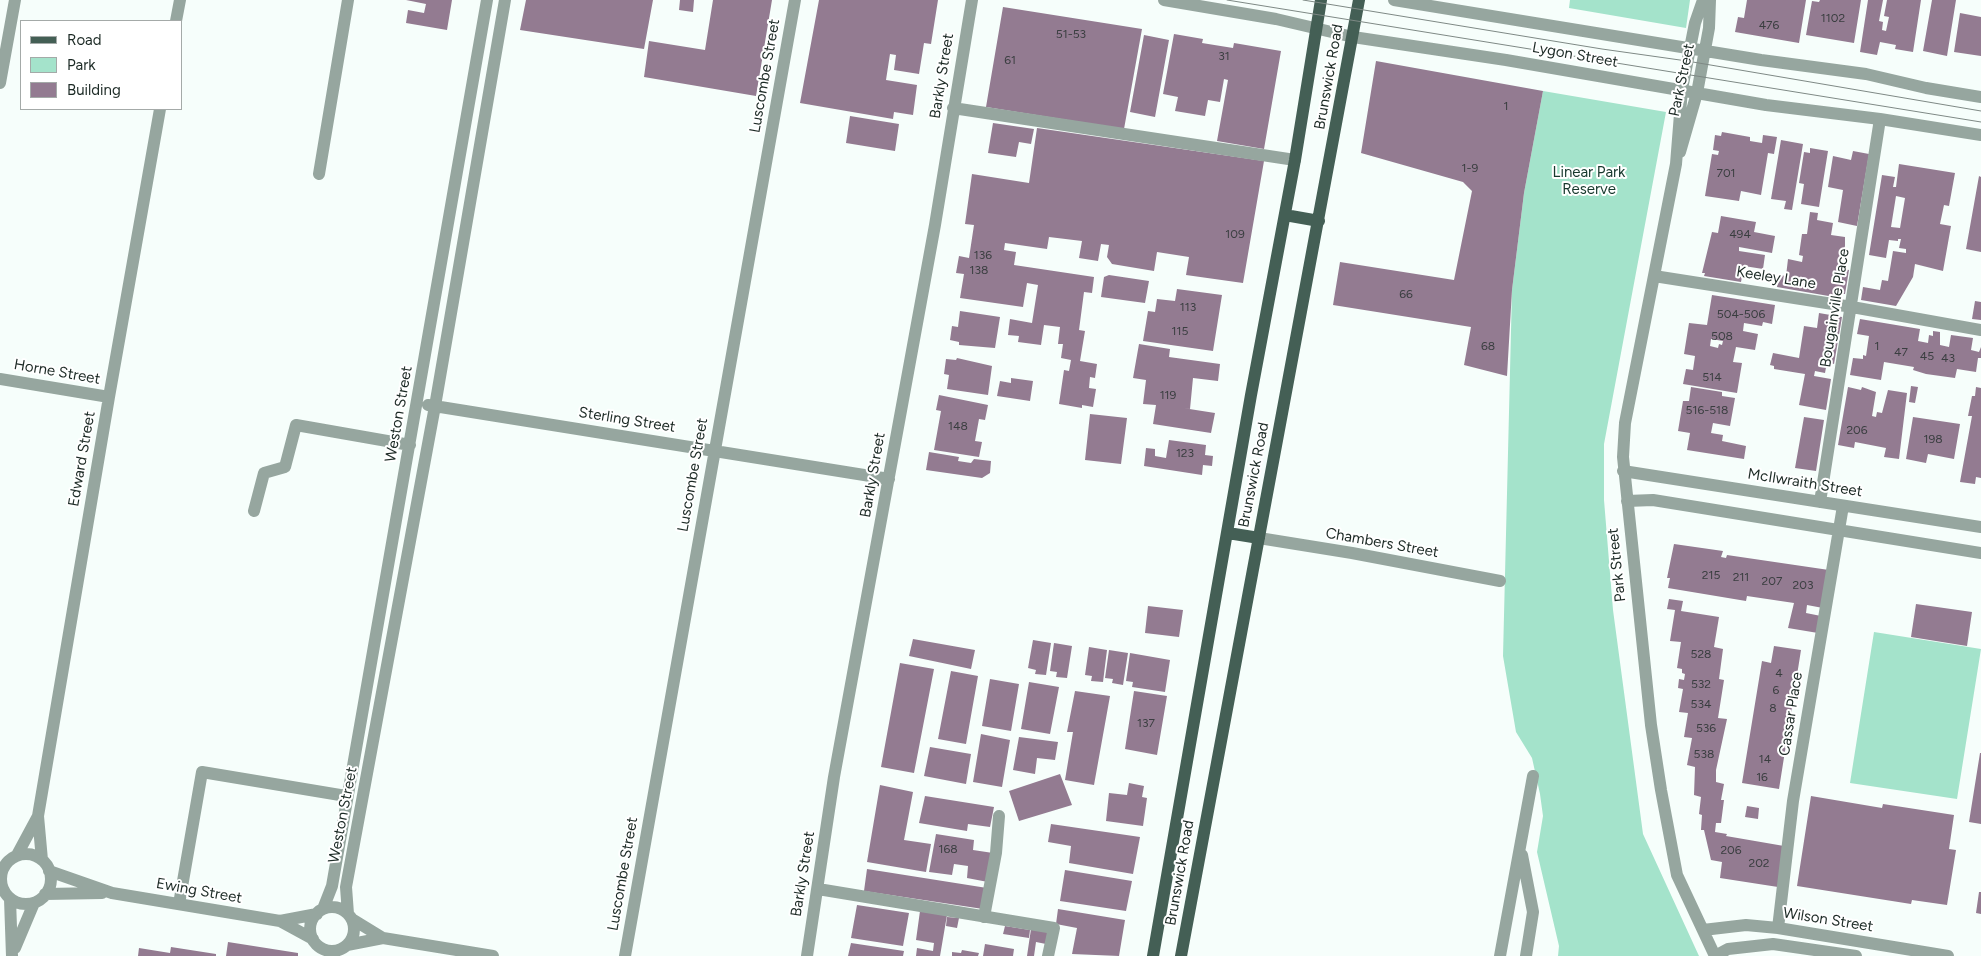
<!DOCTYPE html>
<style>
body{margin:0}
#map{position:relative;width:1981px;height:956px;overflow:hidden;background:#f6fefb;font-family:Figtree,sans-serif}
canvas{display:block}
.legend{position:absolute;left:20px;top:20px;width:162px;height:90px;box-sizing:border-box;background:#fff;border:1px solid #a4aaa8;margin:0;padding:6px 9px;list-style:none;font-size:15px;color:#1c2a25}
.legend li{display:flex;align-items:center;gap:10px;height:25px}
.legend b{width:25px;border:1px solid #a4aaa8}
</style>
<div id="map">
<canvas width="1981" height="956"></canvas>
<ul class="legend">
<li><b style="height:6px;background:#445f55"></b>Road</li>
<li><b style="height:14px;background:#a4e3cb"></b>Park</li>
<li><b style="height:14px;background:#937b91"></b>Building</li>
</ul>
</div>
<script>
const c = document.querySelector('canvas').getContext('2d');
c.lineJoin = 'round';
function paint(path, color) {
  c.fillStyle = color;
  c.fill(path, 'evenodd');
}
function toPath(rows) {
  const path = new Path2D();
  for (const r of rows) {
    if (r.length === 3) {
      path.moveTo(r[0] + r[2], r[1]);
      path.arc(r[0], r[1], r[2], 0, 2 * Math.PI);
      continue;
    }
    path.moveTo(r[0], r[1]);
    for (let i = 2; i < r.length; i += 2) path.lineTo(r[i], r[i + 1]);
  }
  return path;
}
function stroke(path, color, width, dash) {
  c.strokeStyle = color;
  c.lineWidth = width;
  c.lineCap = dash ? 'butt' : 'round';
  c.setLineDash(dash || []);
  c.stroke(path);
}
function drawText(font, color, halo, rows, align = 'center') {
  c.font = font + ' Figtree,sans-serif';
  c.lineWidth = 4;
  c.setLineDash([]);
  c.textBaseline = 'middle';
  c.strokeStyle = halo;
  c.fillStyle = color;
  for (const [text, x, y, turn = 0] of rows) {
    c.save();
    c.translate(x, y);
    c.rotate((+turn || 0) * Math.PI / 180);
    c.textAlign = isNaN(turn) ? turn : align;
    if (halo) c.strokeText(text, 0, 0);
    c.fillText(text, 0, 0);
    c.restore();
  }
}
paint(toPath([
 [1570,0,1690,0,1686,28,1569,8],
 [1543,91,1666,112,1604,444,1604,500,1613,610,1643,834,1699,956,1558,956,1559,946,1537,852,1543,816,1540,794,1532,758,1516,732,1503,656,1512,290,1524,193],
 [1874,632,1981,649,1957,799,1850,783]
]), '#a4e3cb');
paint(toPath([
 [406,0,452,0,447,30,406,23,408,10,424,13,426,4],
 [526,0,653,0,644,49,520,30],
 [680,0,694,0,693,12,679,10],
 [713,0,772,0,756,96,644,77,649,41,705,50],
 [819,0,938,0,931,44,924,43,919,74,894,70,896,55,890,54,886,80,917,85,913,115,894,112,893,119,800,103],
 [1747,0,1806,0,1799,43,1735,32,1738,17,1744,18],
 [1820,0,1861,0,1854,43,1806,35,1812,1,1819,2],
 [1868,0,1883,0,1879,21,1883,22,1882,30,1886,31,1889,17,1884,16,1887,0,1921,0,1913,52,1895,49,1896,45,1880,42,1877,55,1860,52],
 [1932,0,1956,0,1947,56,1923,51],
 [1003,7,1142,29,1124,129,986,107],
 [1960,13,1981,17,1981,56,1954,52],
 [1174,34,1203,39,1202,43,1233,48,1234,43,1281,51,1264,149,1217,141,1228,80,1224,79,1220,102,1208,100,1205,116,1175,111,1178,97,1163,94],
 [1144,35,1169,40,1155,117,1130,112],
 [1376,61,1543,91,1524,193,1512,290,1507,376,1464,365,1471,327,1333,305,1340,262,1454,280,1472,191,1463,182,1361,153],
 [850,116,899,124,895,151,846,143],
 [993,123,1034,129,1031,144,1019,142,1016,157,988,153],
 [1037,128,1264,161,1243,283,1186,275,1189,257,1157,252,1154,271,1112,264,1107,257,1109,245,1101,244,1098,261,1079,258,1082,241,1049,237,1047,249,1005,243,1004,250,1016,252,1014,265,1094,277,1092,293,1084,292,1079,330,1085,331,1080,361,1097,364,1095,378,1090,377,1089,388,1096,389,1093,407,1082,405,1082,408,1059,404,1064,370,1069,371,1071,360,1061,358,1063,344,1058,344,1060,327,1044,325,1041,345,1018,342,1019,336,1008,335,1010,319,1032,323,1038,285,1027,283,1023,307,960,298,964,274,956,273,959,256,969,258,974,225,965,224,972,174,1029,183],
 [1722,132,1750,137,1750,141,1762,143,1763,135,1777,137,1774,154,1768,153,1761,195,1741,191,1739,201,1705,196,1712,154,1718,155,1719,151,1713,150,1715,135,1721,136],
 [1781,140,1803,144,1792,210,1784,209,1786,201,1771,199],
 [1810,148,1828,151,1819,207,1801,204,1804,184,1799,183,1804,152,1810,153],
 [1853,151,1869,154,1857,226,1838,222,1843,190,1828,187,1833,156,1851,160],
 [1899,164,1955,173,1949,206,1944,205,1940,224,1951,226,1943,271,1915,264,1913,277,1896,306,1861,300,1863,287,1880,290,1882,280,1888,281,1893,251,1906,253,1906,249,1899,248,1901,239,1898,239,1898,241,1889,240,1886,258,1869,255,1882,175,1895,177,1893,187,1896,187],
 [1896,196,1905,198,1900,228,1891,227],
 [1979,176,1981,177,1981,252,1966,249],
 [1810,212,1818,213,1817,220,1833,223,1831,235,1845,237,1845,246,1839,268,1849,270,1845,294,1841,294,1840,298,1777,287,1779,275,1786,276,1788,259,1802,262,1803,256,1799,255,1802,234,1807,234],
 [1721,216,1756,222,1754,232,1775,236,1772,253,1739,247,1739,251,1765,255,1763,269,1744,266,1741,282,1704,276,1705,273,1702,273,1712,232,1718,233],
 [1109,275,1149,281,1145,303,1101,297,1104,277],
 [1177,289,1222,295,1213,351,1143,341,1148,311,1155,312,1157,299,1175,301],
 [1712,295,1775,305,1772,324,1763,322,1762,326,1744,323,1743,331,1758,334,1755,350,1736,347,1733,362,1742,363,1737,393,1683,384,1686,369,1693,370,1695,356,1684,354,1689,323,1707,325],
 [1711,339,1723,341,1722,345,1719,344,1718,348,1710,346],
 [1975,301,1981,302,1981,320,1972,319],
 [960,311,1000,317,995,348,959,345,959,342,950,340,952,326,958,327],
 [1819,313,1842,317,1834,364,1827,362,1825,373,1815,371,1814,376,1831,379,1826,410,1799,405,1805,374,1774,369,1774,366,1770,365,1773,353,1799,358,1804,326,1817,328],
 [1860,319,1920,329,1918,341,1928,343,1929,335,1933,336,1933,331,1940,332,1940,345,1949,347,1951,335,1973,338,1971,350,1979,352,1981,347,1981,358,1978,358,1976,372,1957,369,1955,378,1926,374,1913,370,1914,367,1884,362,1881,380,1850,375,1853,358,1863,359,1863,355,1866,356,1869,336,1857,334],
 [1139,344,1170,349,1169,357,1220,364,1218,381,1193,378,1190,409,1183,408,1215,413,1211,433,1153,424,1156,405,1143,404,1146,380,1133,378],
 [957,358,992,366,988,395,947,389,949,375,944,374,946,359,956,360],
 [1011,378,1033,381,1030,401,997,396,1000,381,1011,383],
 [1911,386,1918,387,1915,403,1909,402],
 [1691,387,1722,392,1722,396,1735,398,1730,426,1713,423,1711,433,1723,435,1722,441,1746,446,1744,459,1687,450,1690,433,1678,431,1683,401,1689,401],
 [1848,387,1861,390,1862,387,1876,392,1872,416,1876,417,1877,412,1882,413,1888,390,1907,393,1899,459,1884,457,1886,448,1855,442,1854,448,1838,445],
 [1976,387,1981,388,1981,478,1976,477,1975,484,1960,482,1972,416,1968,416,1972,396,1975,396],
 [939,395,988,405,985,420,979,419,975,441,982,442,979,457,934,450,941,411,936,410],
 [1090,414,1127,418,1121,464,1085,460],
 [1804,417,1824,420,1816,471,1795,468],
 [1913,417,1960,424,1954,459,1928,454,1926,463,1906,459],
 [1169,440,1206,445,1205,455,1213,456,1212,466,1203,465,1202,475,1144,466,1146,448,1155,449,1155,456,1166,458],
 [929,452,959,457,958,461,971,463,974,459,991,461,990,473,982,478,926,470],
 [1674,544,1723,551,1721,557,1726,558,1727,555,1829,570,1823,608,1807,605,1806,613,1821,616,1818,633,1788,628,1794,603,1747,596,1746,601,1668,588,1670,578,1667,578],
 [1669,599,1683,601,1681,611,1719,617,1714,647,1723,649,1719,679,1724,680,1718,718,1727,719,1716,770,1716,782,1724,784,1721,800,1724,800,1721,823,1716,823,1715,832,1727,834,1726,836,1784,846,1778,887,1720,878,1722,862,1711,860,1704,830,1701,830,1702,815,1699,814,1701,797,1694,795,1695,767,1687,765,1692,738,1684,737,1688,713,1679,712,1683,689,1678,688,1679,679,1684,680,1685,674,1682,673,1682,669,1677,668,1681,642,1670,641,1675,610,1667,609],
 [1916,604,1972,612,1967,646,1911,637],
 [1148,606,1183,610,1179,637,1145,633],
 [913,639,975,650,971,669,909,656],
 [1033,640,1051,643,1046,675,1035,674,1036,670,1028,668],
 [1054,643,1072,646,1067,678,1056,677,1057,672,1050,671],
 [1774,646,1801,650,1779,789,1742,783,1762,661,1771,663],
 [1089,647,1107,650,1103,682,1091,681,1092,676,1085,675],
 [1109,650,1128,653,1123,685,1112,683,1113,679,1105,678],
 [1130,653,1170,660,1165,692,1132,687,1133,682,1126,681],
 [900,663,934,669,914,773,881,767],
 [951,671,978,676,966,744,938,739],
 [990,679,1019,684,1011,731,982,726],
 [1029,682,1059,687,1050,734,1021,729],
 [1075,691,1110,696,1094,785,1065,780,1073,732,1067,732],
 [1134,691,1167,696,1157,755,1125,749],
 [981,734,1010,740,1002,787,973,782],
 [1019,737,1058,742,1055,760,1037,758,1035,774,1013,770],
 [930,747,971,754,966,784,924,776],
 [1980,753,1981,753,1981,824,1969,822],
 [1060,774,1072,805,1019,821,1009,791],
 [1129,783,1144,786,1142,797,1147,798,1143,826,1106,821,1109,793,1127,795],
 [880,785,913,792,904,840,931,844,926,872,867,862],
 [925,796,994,807,990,827,968,824,967,831,919,823],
 [1811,796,1882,808,1883,804,1954,815,1949,849,1956,850,1947,905,1912,900,1911,904,1797,886],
 [1747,806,1759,808,1758,819,1745,817],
 [1051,824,1140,837,1133,874,1069,863,1071,846,1048,842],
 [936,834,974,840,973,850,993,853,988,882,967,878,968,866,954,864,952,875,929,872],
 [867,869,987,888,983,909,864,891],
 [1065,870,1132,881,1126,911,1060,901],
 [1979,892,1981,892,1981,914,1976,913],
 [857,905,909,913,903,946,851,938],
 [1058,909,1125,920,1119,956,1072,954,1077,928,1056,924],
 [920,911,947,915,940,956,916,956,917,948,933,951,934,943,916,940],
 [947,917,959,918,957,928,946,926],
 [1005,926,1030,930,1029,938,1003,934],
 [1031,929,1048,932,1046,944,1036,942,1034,956,1027,956],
 [228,942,298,953,298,956,226,956],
 [851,943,904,951,903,956,848,956],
 [985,944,1014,949,1013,956,983,956],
 [171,947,216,954,216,956,138,956,139,948,170,953],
 [962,950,979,953,978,956,952,956,952,952,961,953]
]), '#937b91');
stroke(toPath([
 [1164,0,1276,19,1353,37,1506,60,1766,105,1880,119,1981,135],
 [1394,0,1761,60,1866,74,1926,88,1981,97],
 [1703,0,1695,23,1682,89,1676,164,1625,423,1623,457,1651,725,1661,790,1677,875,1715,956],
 [176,21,180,0],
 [0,83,15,0],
 [953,108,1295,160],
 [1680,152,1697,93,1709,28,1710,0],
 [319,174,348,0],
 [1654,276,1852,307,1981,330],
 [0,379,109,397],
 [428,405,889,479],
 [1623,471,1981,527],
 [1627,501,1653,500,1981,553],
 [1820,502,1880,119],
 [254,511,264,473,285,467,296,425,410,445],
 [1259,538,1352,553,1500,581],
 [26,879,25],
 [17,855,38,816],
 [1522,855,1533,912,1526,956],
 [42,860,38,816,109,397,160,109],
 [49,871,112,893,280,921,313,939],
 [818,889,1054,928,1048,956],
 [45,894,102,893],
 [10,899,12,956],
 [179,904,202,772,346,796],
 [332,929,22],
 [323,909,332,886,487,0],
 [348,914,346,887,435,406,505,0],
 [984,917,996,853,999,816],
 [352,919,383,938],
 [280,921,317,914],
 [1778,928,1793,801,1843,506],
 [1703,930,1746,925,1778,928,1948,956],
 [347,945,383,938,493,956],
 [15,948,34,903],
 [625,956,795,0],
 [807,956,834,777,935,225,972,0],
 [1500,956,1533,776],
 [1715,956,1728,949,1773,944,1856,956]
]), '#96a69f', 12);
stroke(toPath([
 [1285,215,1319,221],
 [1228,533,1259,538],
 [1153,956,1251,395,1295,160,1321,0],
 [1181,956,1359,0]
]), '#445f55', 12);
stroke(toPath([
 [1227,0,1981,122],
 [1303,0,1602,49,1687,61,1981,111]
]), '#7e8985', 1);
drawText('12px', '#3a3e40', null, [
 ["1102",1833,18],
 ["476",1769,25],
 ["51-53",1071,34],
 ["31",1224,56],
 ["61",1010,60],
 ["1",1506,106],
 ["1-9",1470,168],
 ["701",1726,173],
 ["109",1235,234],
 ["494",1740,234],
 ["136",983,255],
 ["138",979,270],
 ["66",1406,294],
 ["113",1188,307],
 ["504-506",1741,314],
 ["115",1180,331],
 ["508",1722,336],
 ["68",1488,346],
 ["1",1877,346],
 ["47",1901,352],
 ["45",1927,356],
 ["43",1948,358],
 ["514",1712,377],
 ["119",1168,395],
 ["516-518",1707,410],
 ["148",958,426],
 ["206",1857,430],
 ["198",1933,439],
 ["123",1185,453],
 ["215",1711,575],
 ["211",1741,577],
 ["207",1772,581],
 ["203",1803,585],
 ["528",1701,654],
 ["4",1779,673],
 ["532",1701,684],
 ["6",1776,690],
 ["534",1701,704],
 ["8",1773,708],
 ["137",1146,723],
 ["536",1706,728],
 ["538",1704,754],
 ["14",1765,759],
 ["16",1762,777],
 ["168",948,849],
 ["206",1731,850],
 ["202",1759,863]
]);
drawText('15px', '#1c2a25', '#fff', [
 ["Lygon Street",1575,55,10],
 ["Luscombe Street",765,76,-80],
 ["Barkly Street",942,76,-81],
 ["Brunswick Road",1329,77,-80],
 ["Park Street",1682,80,-78],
 ["Keeley Lane",1776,278,9],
 ["Bougainville Place",1835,308,-81],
 ["Horne Street",57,372,10],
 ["Weston Street",399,414,-80],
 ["Sterling Street",627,420,9],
 ["Edward Street",82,459,-80],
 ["Luscombe Street",693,475,-80],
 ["Barkly Street",873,475,-80],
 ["Brunswick Road",1254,475,-79],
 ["McIlwraith Street",1805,483,9],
 ["Chambers Street",1382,543,10],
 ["Park Street",1617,565,-96],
 ["Cassar Place",1791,714,-81],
 ["Weston Street",343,815,-79],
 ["Brunswick Road",1180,873,-80],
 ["Luscombe Street",623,874,-80],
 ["Barkly Street",803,874,-81],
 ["Ewing Street",199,891,10],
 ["Wilson Street",1828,920,9]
]);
drawText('15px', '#17382d', '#fff', [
 ["Linear Park",1589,173],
 ["Reserve",1589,190]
]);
</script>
